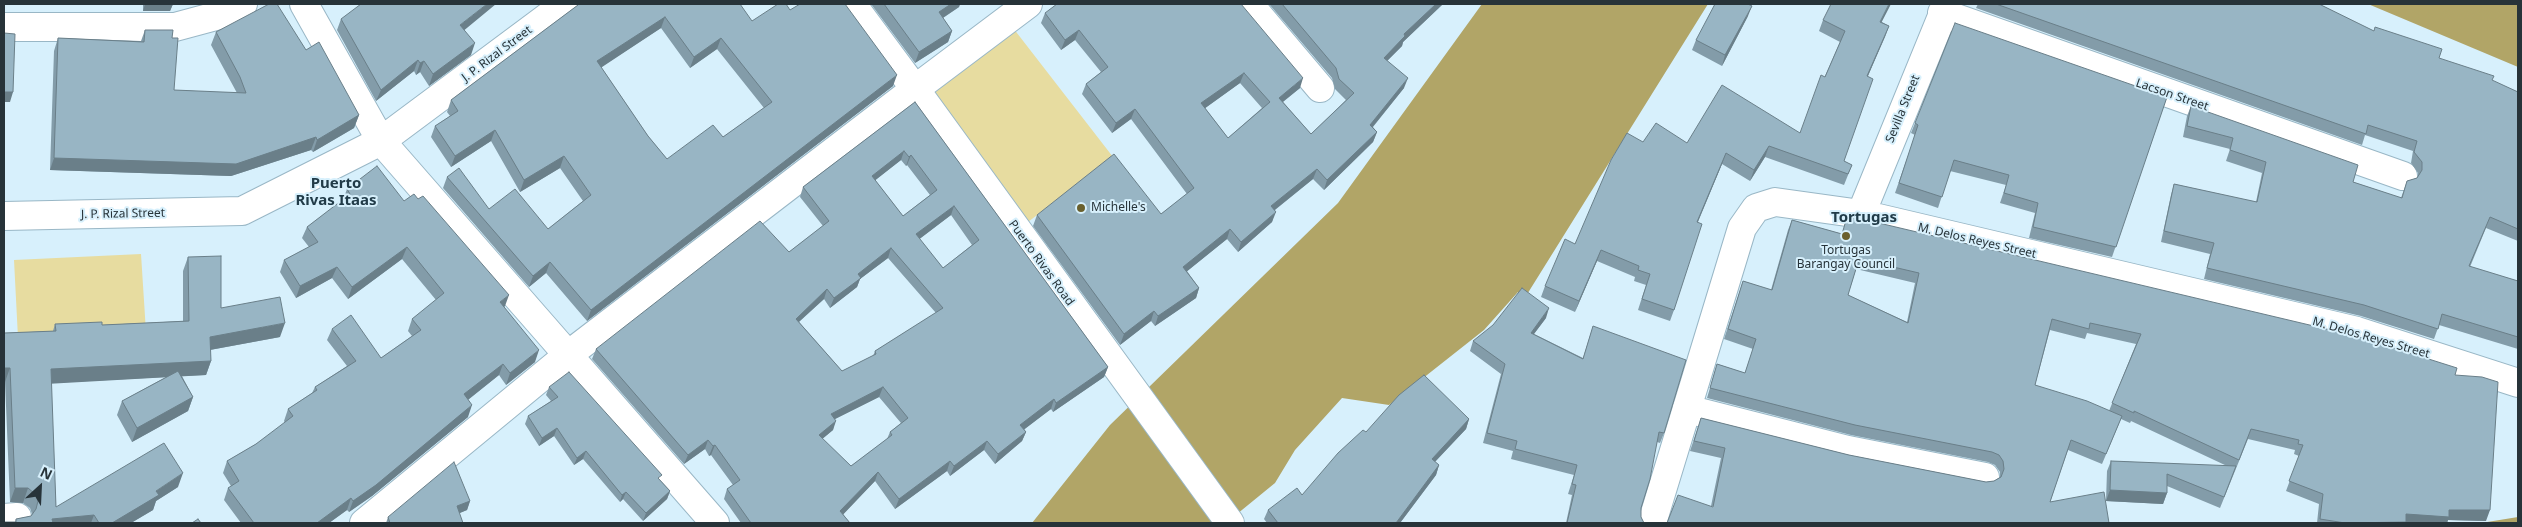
<!DOCTYPE html>
<style>
body{margin:0}
#map{position:relative;width:2522px;height:527px;overflow:hidden;background:#d7f0fc;font-family:"Noto Sans",sans-serif}
canvas{display:block}
.frame{position:absolute;inset:0;border:5px solid #273339;pointer-events:none}
.north{position:absolute;left:15px;top:462px;width:50px;height:50px;-webkit-text-stroke:4px #d7f0fc;paint-order:stroke;rotate:25deg;font-size:14px;font-weight:700;line-height:20px;text-align:center;color:#273339}
.north::after{content:'';display:block;margin:auto;width:18px;height:22px;background:#273339;clip-path:polygon(50% 0,100% 100%,50% 72%,0 100%)}
</style>
<div id="map">
<canvas width="2522" height="527"></canvas>
<div class="frame"></div>
<div class="north">N</div>
</div>
<script>
const c = document.querySelector('canvas').getContext('2d');
c.lineJoin = 'round';
function paint(path, color) {
  c.fillStyle = color;
  c.fill(path, 'evenodd');
}
function toPath(rows) {
  const path = new Path2D();
  for (const r of rows) {
    path.moveTo(r[0], r[1]);
    for (let i = 2; i < r.length; i += 2) path.lineTo(r[i], r[i + 1]);
  }
  return path;
}
function stroke(path, color, width, dash) {
  c.strokeStyle = color;
  c.lineWidth = width;
  c.lineCap = dash ? 'butt' : 'round';
  c.setLineDash(dash || []);
  c.stroke(path);
}
function drawText(font, color, halo, rows, align = 'center') {
  c.font = font + ' "Noto Sans",sans-serif';
  c.lineWidth = 4;
  c.setLineDash([]);
  c.textBaseline = 'middle';
  c.strokeStyle = halo;
  c.fillStyle = color;
  for (const [text, x, y, turn = 0] of rows) {
    c.save();
    c.translate(x, y);
    c.rotate((+turn || 0) * Math.PI / 180);
    c.textAlign = isNaN(turn) ? turn : align;
    if (halo) c.strokeText(text, 0, 0);
    c.fillText(text, 0, 0);
    c.restore();
  }
}
paint(toPath([
 [1010,24,1113,157,1028,222,924,89],
 [141,254,146,332,18,338,14,260]
]), '#e7dca0');
paint(toPath([
 [1482,4,1708,4,1526,296,1518,292,1484,330,1389,405,1342,398,1295,450,1275,483,1226,523,1032,523,1110,425,1338,203],
 [2368,4,2518,4,2518,67],
 [2518,517,2518,523,2481,523]
]), '#b1a567');
const street = toPath([
 [304,4,381,141,565,4],
 [852,4,915,89,1028,4],
 [1249,4,1320,88],
 [1947,4,1861,214,2357,331,2518,383],
 [1942,13,2403,176],
 [4,27,175,27,227,13,243,4],
 [1687,409,1848,450,1985,477],
 [4,518,17,517],
 [364,523,568,355,715,523]
]);
const secondary = toPath([
 [4,216,242,211,381,141,568,355,915,89,1230,523],
 [1652,523,1742,228,1756,208,1775,202,1861,214]
]);
stroke(street, '#99b7c6', 30);
stroke(secondary, '#99b7c6', 30);
stroke(street, '#fff', 28);
stroke(secondary, '#fff', 28);
paint(toPath([
 [143,4,173,4,170,11,143,11],
 [871,4,960,4,959,7,943,18,952,31,948,42,915,63],
 [1269,4,1443,4,1403,42,1402,46,1387,61,1404,88,1373,127,1377,132,1373,142,1324,190,1313,179,1275,210,1272,222,1238,252,1227,239,1187,271,1199,288,1196,298,1155,326,1151,321,1120,345,1033,226,1037,215,1161,214,1187,194,1131,119,1112,133,1082,94,1086,84,1101,72,1075,40,1061,50,1041,23,1045,13,1300,88,1283,102,1311,134,1346,100,1335,89,1332,78],
 [1240,83,1262,108,1228,138,1205,108],
 [1978,4,2319,4,2373,31,2518,92,2518,241,2486,228,2470,267,2518,281,2518,349,2439,325,2434,339,2361,316,2204,279,2210,254,2161,242,2171,195,2174,184,2256,202,2262,173,2226,161,2230,149,2183,137,2187,116,2191,106,2353,182,2401,198,2407,181,2417,178,2418,175,2418,173,2411,163,2413,151,2365,135,2362,145,1976,8],
 [578,5,752,21,790,10,893,86,587,321,546,273,529,287,443,188,447,177,489,209,548,229,583,201,560,168,520,192,491,141,451,167,431,137,435,126,450,116,447,112,451,100],
 [661,28,690,68,717,49,764,108,723,137,667,159,648,136,601,67],
 [1748,16,1722,66,1692,50,1696,40],
 [341,19,464,30,471,55,429,86,420,72,416,75,414,71,376,101,337,30],
 [1823,20,1882,22,1889,26,1868,76,1844,161,1852,165,1844,185,1765,157,1750,181,1722,164,1698,222,1674,310,1670,321,1638,310,1646,285,1634,281,1635,277,1597,261,1575,312,1541,297,1545,286,1575,244,1643,142,1687,143,1800,133,1840,42,1819,31],
 [145,30,172,38,174,90,237,93,211,45,216,32,306,50,359,115,354,128,313,152,311,150,231,176,50,170,54,51,58,38,141,41],
 [2167,97,2112,257,2029,238,2035,213,2000,203,2006,185,1950,171,1938,208,1895,193,1915,135,1911,133,1915,123],
 [915,102,1108,367,1104,377,1053,412,1051,409,1024,429,1026,432,1022,441,995,464,984,450,950,476,947,471,895,509,875,481,843,514,850,523,741,523,724,499,727,489,733,485,711,455,709,456,705,449,684,464,592,359,596,349,789,252,823,226,800,197,803,187],
 [901,160,906,166,907,165,930,195,903,216,875,180],
 [951,215,972,245,943,268,919,239],
 [888,258,936,313,875,351,873,356,842,371,799,322,824,299,830,308,857,287,860,279],
 [879,397,901,423,890,432,887,439,851,466,822,439,833,430,835,419],
 [347,189,404,201,505,306,504,307,535,362,506,385,499,375,468,400,468,417,372,496,349,512,347,510,329,523,241,523,224,500,228,488,231,486,223,473,227,461,256,444,285,423,284,421,288,409,312,393,315,387,347,366,327,340,332,329,381,358,412,336,408,331,412,319,436,300,402,259,348,299,332,278,296,298,280,272,284,260,309,247,302,238,307,227,343,200],
 [1847,217,2455,375,2486,521,2448,520,2447,523,2317,523,2319,504,2286,491,2299,456,2294,454,2295,450,2248,439,2220,508,2167,486,2167,493,2163,504,2106,501,2107,471,2111,461,2227,466,2131,421,2130,423,2121,419,2102,464,2068,450,2050,502,2109,523,1711,506,1721,458,1690,451,1701,418,1849,455,1986,482,1994,481,2000,477,2000,472,1995,465,1988,462,1851,435,1707,398,1717,364,1745,373,1753,349,1724,339,1743,281,1771,290,1788,230,1792,220,1842,234],
 [1856,269,1915,283,1907,322,1848,295],
 [2050,330,2085,339,2087,333,2136,344,2109,411,2035,385],
 [188,257,221,308,280,337,210,350,211,361,206,375,182,376,193,397,188,411,132,442,117,415,122,401,166,377,51,383,56,507,178,487,156,501,153,510,131,523,4,523,15,522,16,519,31,516,32,514,30,508,23,503,10,502,5,382,4,382,4,333,53,331,55,324,102,325,183,321,183,271],
 [1546,318,1534,334,1583,358,1593,326,1664,433,1660,443,1657,442,1641,508,1641,517,1644,523,1566,523,1572,495,1568,494,1574,475,1511,459,1513,451,1483,443,1501,374,1470,351,1473,341],
 [549,387,660,480,670,491,667,499,643,521,623,499,620,502,583,459,574,465,554,436,539,446,525,424,528,416,551,401,546,395],
 [1469,419,1466,429,1435,462,1439,465,1436,475,1400,523,1267,523,1264,519,1268,510,1302,495,1366,432],
 [470,501,467,510,459,513,463,523,386,523,388,517]
]), '#839ca9');
paint(toPath([
 [145,4,173,4,170,11,143,11],
 [487,4,496,4,456,37,460,25],
 [951,4,960,4,959,7,935,23,939,12],
 [1436,4,1443,4,1403,42,1402,46,1380,68,1384,58,1404,34],
 [1889,4,1891,4,1876,33,1880,22],
 [1752,6,1748,16,1722,66,1725,55],
 [665,17,661,28,593,73,597,61],
 [1889,26,1885,37,1863,87,1867,76],
 [1079,30,1075,40,1061,50,1065,40],
 [952,31,948,42,915,63,919,52],
 [721,38,717,49,690,68,694,57],
 [475,43,471,55,429,86,433,74],
 [418,60,414,71,376,101,381,90],
 [424,61,420,72,416,75,420,63],
 [1244,73,1240,83,1197,114,1201,103],
 [897,75,893,86,587,321,591,310],
 [1303,78,1300,88,1275,108,1279,98],
 [1408,78,1404,88,1366,135,1370,125],
 [4,92,13,92,10,102,4,102],
 [1135,109,1131,119,1112,133,1116,123],
 [359,115,354,128,313,152,317,140],
 [495,130,491,141,451,167,455,156],
 [1377,132,1373,142,1324,190,1327,180],
 [316,137,311,150,231,176,50,170,54,158],
 [1769,146,1765,157,1750,181,1754,170],
 [904,151,901,160,868,186,872,176],
 [1726,153,1722,164,1693,233,1697,222],
 [911,155,907,165,906,166,909,157],
 [564,156,560,168,520,192,524,180],
 [1317,169,1313,179,1267,216,1271,206],
 [954,206,951,215,913,244,916,234],
 [1276,212,1272,222,1238,252,1241,242],
 [1230,229,1227,239,1180,277,1183,267],
 [407,247,402,259,348,299,352,287],
 [891,248,888,258,860,279,857,287,830,308,834,298,858,274],
 [1601,250,1597,261,1575,312,1579,301],
 [550,262,546,273,529,287,533,276],
 [337,267,332,278,296,298,300,286],
 [1199,288,1196,298,1155,326,1158,316],
 [827,289,824,299,792,328,796,319],
 [509,295,505,306,496,314,500,302],
 [1549,308,1546,318,1527,343,1531,333],
 [1154,311,1151,321,1120,345,1124,334],
 [285,323,280,337,204,351,210,337],
 [539,350,535,362,506,385,510,373],
 [211,361,206,375,46,384,51,369],
 [503,364,499,375,460,406,464,394],
 [1108,367,1104,377,1053,412,1056,403],
 [4,368,10,368,5,382,4,382],
 [883,387,879,397,827,423,831,414],
 [193,397,188,411,132,442,137,428],
 [1054,399,1051,409,1017,435,1020,425],
 [472,405,468,417,372,496,349,512,353,501],
 [1469,419,1466,429,1428,469,1432,459],
 [836,421,833,430,815,445,819,435],
 [557,428,554,436,539,446,542,438],
 [1026,432,1022,441,995,464,998,454],
 [708,440,705,449,684,464,688,455],
 [987,441,984,450,950,476,954,466],
 [715,445,711,455,709,456,713,446],
 [586,451,583,459,574,465,577,458],
 [950,461,947,471,895,509,899,499],
 [1439,465,1436,475,1400,523,1396,523],
 [878,472,875,481,837,521,840,511],
 [183,473,178,487,156,501,153,510,131,523,112,523,156,491],
 [15,488,28,488,23,503,10,502],
 [2110,490,2167,493,2163,504,2106,501],
 [670,491,667,499,643,521,646,513],
 [626,492,623,499,620,502,622,495],
 [351,498,347,510,329,523,317,523],
 [470,501,467,510,453,516,457,506],
 [2449,510,2490,510,2486,521,2448,520,2447,523,2348,523,2406,514],
 [94,515,91,523,51,523,52,519]
]), '#6a7f89');
const building = toPath([
 [269,4,277,4,306,50,319,42,359,115,317,140,316,137,236,164,54,158,58,38,144,42,145,30,173,30,172,38,178,38,174,90,246,93,240,77,216,32,269,4],
 [361,4,487,4,460,25,475,43,433,74,424,61,420,63,418,60,381,90,341,19,361,4],
 [579,4,740,4,752,21,778,4,786,4,790,10,800,4,845,4,897,75,591,310,550,262,533,276,447,177,459,168,489,209,515,189,548,229,591,195,564,156,524,180,495,130,455,156,435,126,458,111,451,100,578,5,579,4],
 [665,17,694,57,721,38,772,102,723,137,713,125,667,159,648,136,597,61,665,17],
 [884,4,951,4,939,12,952,31,919,52,884,4],
 [1057,4,1241,4,1303,78,1279,98,1311,134,1354,93,1339,79,1336,68,1282,4,1436,4,1404,34,1405,36,1384,58,1408,78,1370,125,1377,132,1327,180,1317,169,1271,206,1276,212,1241,242,1230,229,1183,267,1199,288,1158,316,1154,311,1124,334,1037,215,1114,154,1161,214,1194,188,1135,109,1116,123,1086,84,1108,67,1079,30,1065,40,1045,13,1057,4],
 [1244,73,1270,102,1228,138,1201,103,1244,73],
 [1715,4,1748,4,1752,6,1725,55,1696,40,1715,4],
 [1831,4,1889,4,1880,22,1889,26,1867,76,1873,79,1844,161,1852,165,1848,174,1769,146,1754,170,1726,153,1697,222,1702,224,1674,310,1642,299,1650,274,1638,270,1639,266,1601,250,1579,301,1545,286,1565,239,1575,244,1611,160,1627,133,1643,142,1656,123,1687,143,1722,85,1800,133,1821,75,1825,77,1845,31,1823,20,1831,4],
 [1996,4,2319,4,2374,31,2375,27,2442,49,2439,58,2494,76,2492,80,2518,92,2518,229,2490,217,2469,266,2518,281,2518,337,2442,314,2438,329,2364,305,2207,268,2214,243,2164,231,2174,184,2257,202,2266,162,2230,150,2233,138,2187,126,2191,106,2358,165,2353,182,2402,198,2407,181,2417,178,2422,170,2422,162,2414,152,2417,141,2368,125,2366,134,1996,4],
 [1955,23,2167,97,2116,247,2033,227,2038,203,2004,193,2009,175,1954,160,1942,197,1899,183,1918,125,1915,123,1955,23],
 [4,33,15,34,13,92,4,92,4,33],
 [915,102,1108,367,1056,403,1054,399,1020,425,1026,432,998,454,987,441,954,466,950,461,899,499,878,472,840,511,850,523,751,523,727,489,740,480,715,445,713,446,708,440,688,455,596,349,760,221,789,252,829,221,803,187,915,102],
 [904,151,909,157,911,155,937,190,903,216,872,176,904,151],
 [954,206,979,240,943,268,916,234,954,206],
 [891,248,943,308,875,351,876,354,842,371,796,319,827,289,834,298,861,278,858,274,891,248],
 [883,387,908,418,890,432,892,435,851,466,819,435,836,421,831,414,883,387],
 [377,166,404,201,414,194,418,199,423,196,509,295,500,302,539,350,510,373,503,364,464,394,472,405,376,485,353,501,351,498,317,523,254,523,228,488,239,481,227,461,256,444,293,416,288,409,317,390,315,387,356,361,332,329,351,315,381,358,421,330,412,319,444,293,407,247,352,287,337,267,300,286,284,260,318,242,307,227,350,194,347,189,377,166],
 [1847,217,1862,219,2356,336,2457,368,2455,375,2482,377,2498,382,2490,510,2449,510,2449,517,2406,514,2406,522,2345,523,2320,519,2323,494,2289,481,2303,445,2298,444,2299,440,2251,429,2239,460,2134,411,2134,413,2112,403,2141,334,2090,323,2089,329,2052,319,2035,385,2087,401,2122,416,2106,454,2071,440,2050,502,2104,492,2109,523,1667,523,1678,495,1713,507,1725,448,1694,441,1701,418,1849,455,1986,482,1994,481,2001,477,2004,469,2003,461,1999,455,1992,452,1855,425,1710,388,1717,364,1745,373,1756,339,1728,329,1743,281,1772,290,1792,220,1842,234,1847,217],
 [1859,259,1919,273,1908,323,1848,295,1859,259],
 [221,256,221,308,280,297,285,323,210,337,211,361,51,369,56,507,164,443,183,473,156,491,159,495,112,523,99,523,94,515,52,519,53,523,4,523,4,522,16,522,16,519,31,516,36,509,38,501,35,494,28,488,15,488,10,368,4,368,4,333,56,331,55,324,102,322,102,325,189,321,188,257,221,256],
 [1522,288,1549,308,1531,333,1583,359,1593,326,1686,360,1664,433,1659,432,1650,479,1641,508,1641,517,1644,523,1567,523,1576,485,1572,484,1577,465,1515,449,1517,441,1487,433,1505,364,1473,341,1493,325,1522,288],
 [178,371,193,397,137,428,122,401,178,371],
 [569,372,662,475,658,478,670,491,646,513,626,492,622,495,586,451,577,458,557,428,542,438,528,416,558,397,549,387,569,372],
 [1424,375,1469,419,1432,459,1439,465,1396,523,1278,523,1268,510,1297,488,1302,495,1338,453,1363,430,1366,432,1399,395,1424,375],
 [2111,461,2236,466,2224,497,2167,474,2167,493,2110,490,2111,461],
 [454,462,470,501,457,506,463,523,390,523,388,517,454,462],
 [198,519,201,523,192,523,198,519]
]);
paint(building, '#98b5c4');
stroke(building, '#6a7f89', 1);
for (const [x, y, r, color] of [
 [1081,208,5,"#6a602d"],
 [1846,236,5,"#6a602d"]
]) {
  const dot = new Path2D();
  dot.arc(x, y, r, 0, 2 * Math.PI);
  c.fillStyle = color;
  c.fill(dot);
  stroke(dot, '#d7f0fc', 2);
}
drawText('12px', '#273339', '#d7f0fc', [
 ["J. P. Rizal Street",497,54,-37],
 ["Lacson Street",2172,95,19],
 ["Sevilla Street",1903,109,-68],
 ["J. P. Rizal Street",123,214,-1],
 ["M. Delos Reyes Street",1977,241,13],
 ["Puerto Rivas Road",1041,263,54],
 ["M. Delos Reyes Street",2371,338,16]
]);
drawText('12px', '#273339', '#d7f0fc', [
 ["Michelle's",1091,208],
 ["Tortugas",1846,251,"center"],
 ["Barangay Council",1846,265,"center"]
], 'left');
drawText('bold 15px', '#213b48', '#d7f0fc', [
 ["Puerto",336,184],
 ["Rivas Itaas",336,201],
 ["Tortugas",1864,218]
]);
</script>
